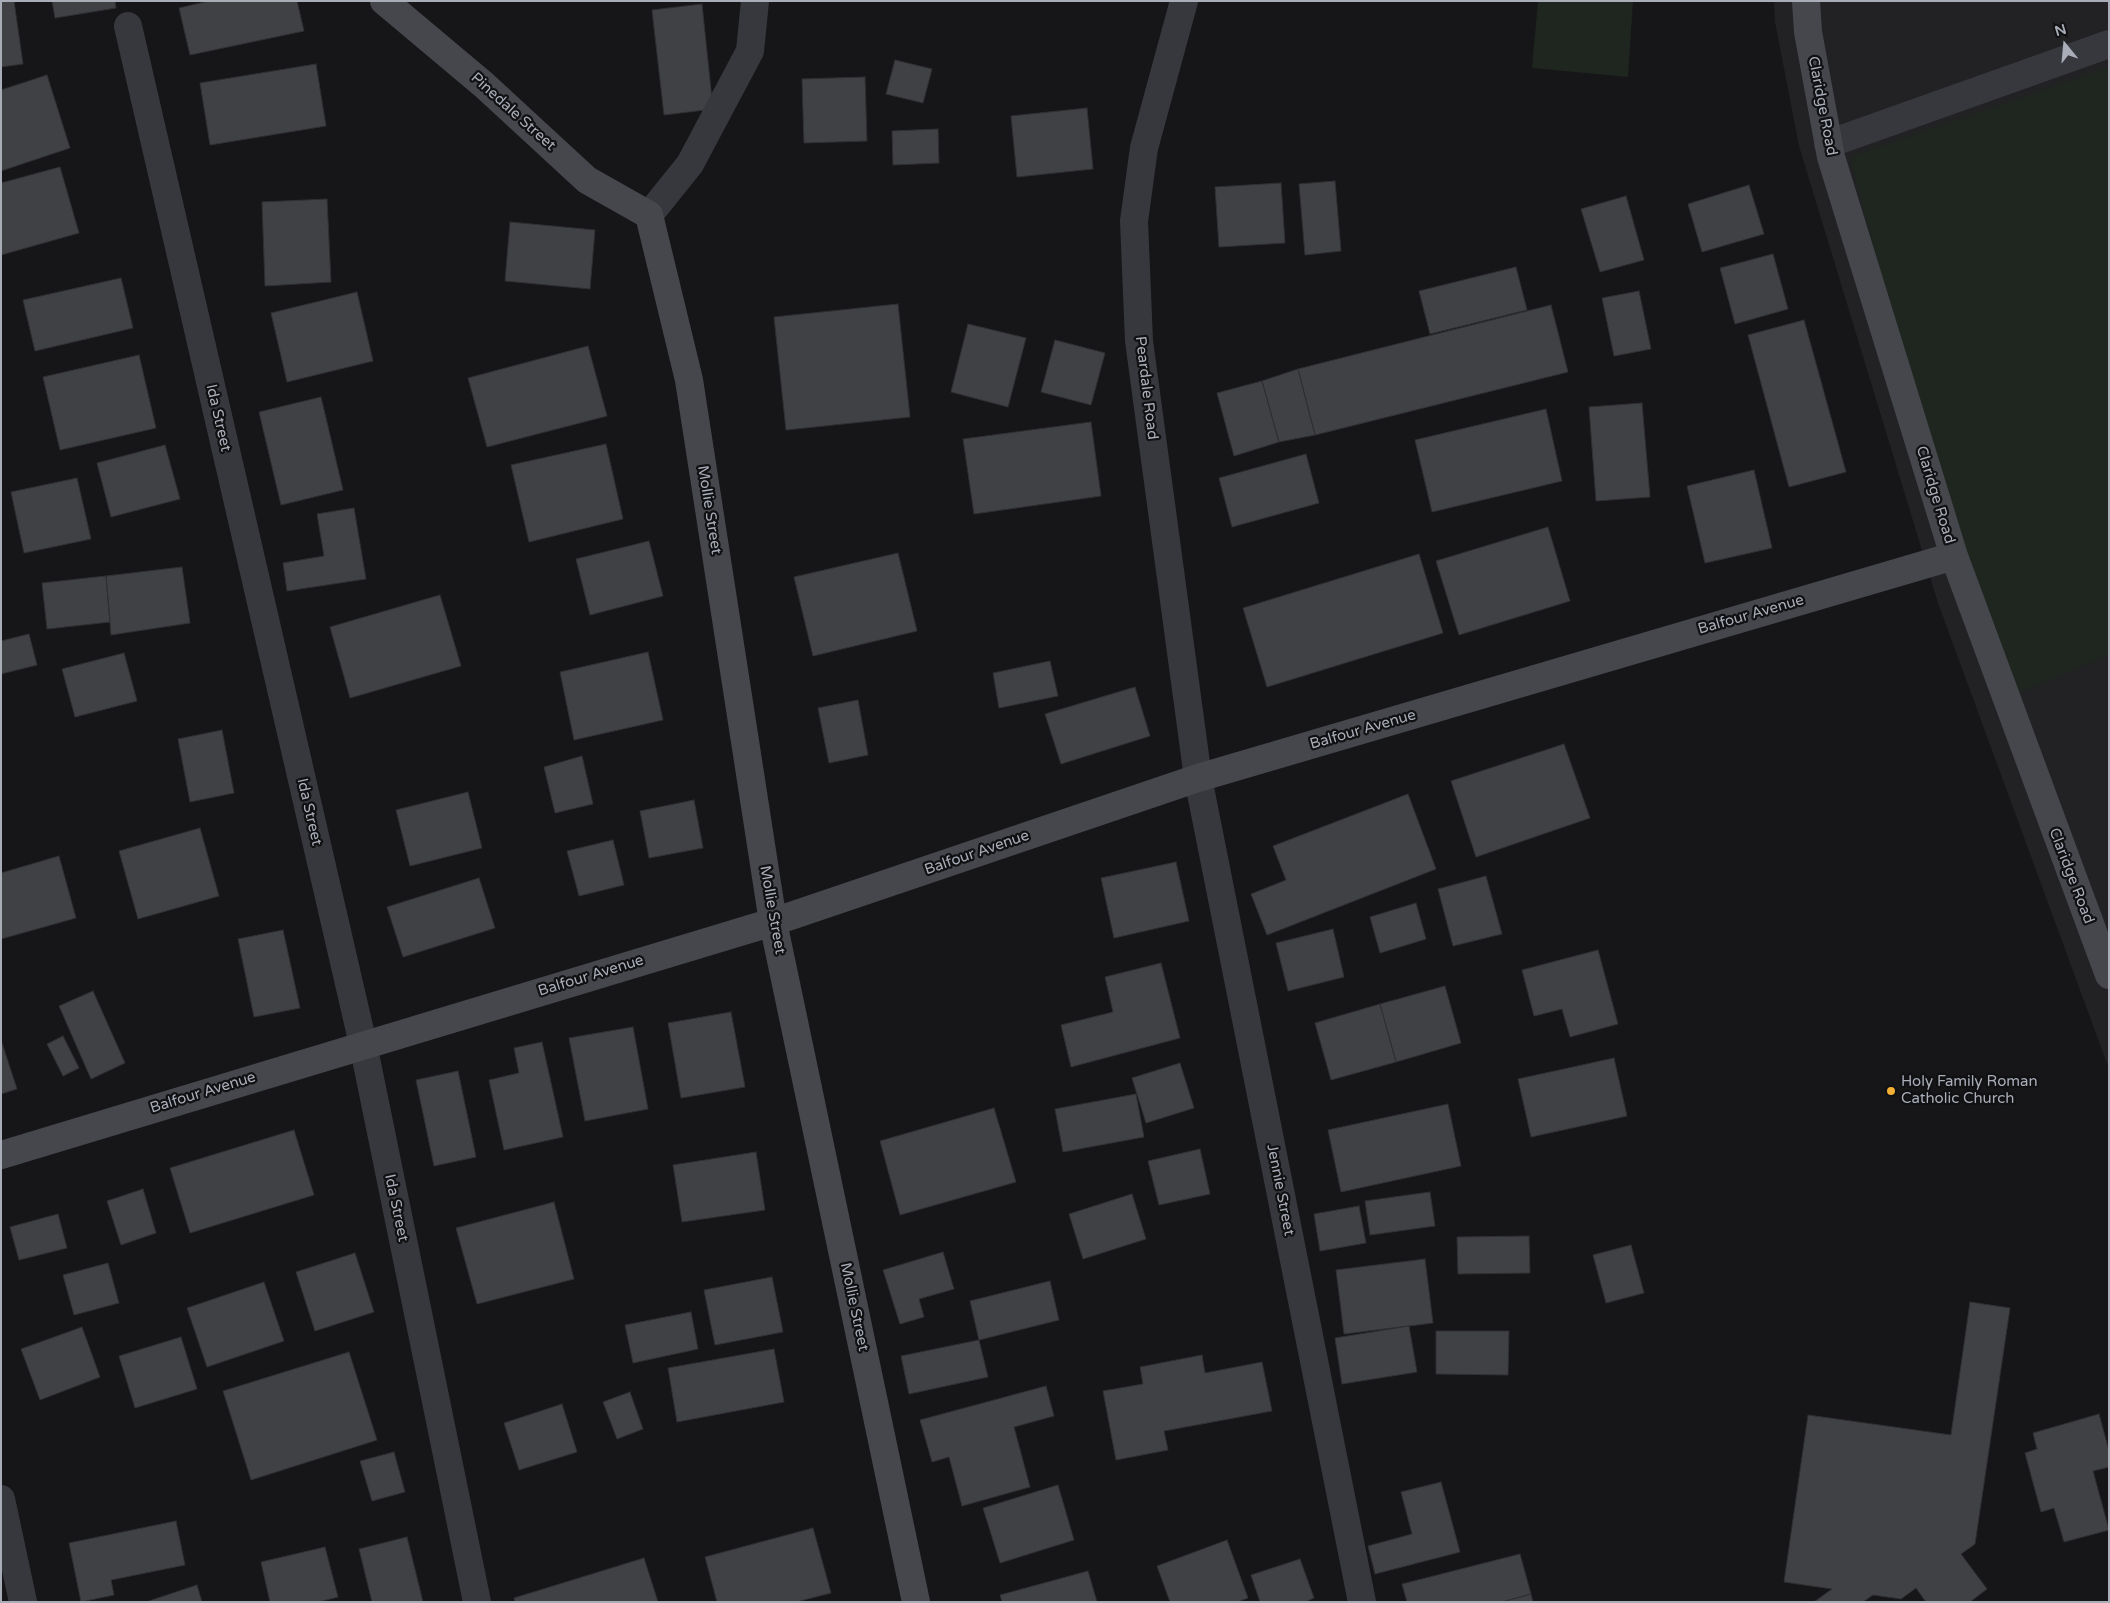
<!DOCTYPE html>
<style>
body{margin:0}
#map{position:relative;width:2110px;height:1603px;overflow:hidden;background:#161618;font-family:"Varela Round",sans-serif}
canvas{display:block}
.frame{position:absolute;inset:0;border:2px solid #a8adb8;pointer-events:none}
.north{position:absolute;left:2040px;top:20px;width:50px;height:50px;-webkit-text-stroke:4px #111113;paint-order:stroke;rotate:343deg;font-size:14px;font-weight:700;line-height:20px;text-align:center;color:#a8adb8}
.north::after{content:'';display:block;margin:auto;width:18px;height:22px;background:#a8adb8;clip-path:polygon(50% 0,100% 100%,50% 72%,0 100%)}
</style>
<div id="map">
<canvas width="2110" height="1603"></canvas>
<div class="frame"></div>
<div class="north">N</div>
</div>
<script>
const c = document.querySelector('canvas').getContext('2d');
c.lineJoin = 'round';
function paint(path, color) {
  c.fillStyle = color;
  c.fill(path, 'evenodd');
}
function toPath(rows) {
  const path = new Path2D();
  for (const r of rows) {
    path.moveTo(r[0], r[1]);
    for (let i = 2; i < r.length; i += 2) path.lineTo(r[i], r[i + 1]);
  }
  return path;
}
function stroke(path, color, width, dash) {
  c.strokeStyle = color;
  c.lineWidth = width;
  c.lineCap = dash ? 'butt' : 'round';
  c.setLineDash(dash || []);
  c.stroke(path);
}
function drawText(font, color, halo, rows, align = 'center') {
  c.font = font + ' "Varela Round",sans-serif';
  c.lineWidth = 4.5;
  c.setLineDash([]);
  c.textBaseline = 'middle';
  c.strokeStyle = halo;
  c.fillStyle = color;
  for (const [text, x, y, turn = 0] of rows) {
    c.save();
    c.translate(x, y);
    c.rotate((+turn || 0) * Math.PI / 180);
    c.textAlign = isNaN(turn) ? turn : align;
    if (halo) c.strokeText(text, 0, 0);
    c.fillText(text, 0, 0);
    c.restore();
  }
}
paint(toPath([
 [1774,1,2109,1,2109,1069,1938,603,1799,146,1775,22]
]), '#222225');
paint(toPath([
 [1538,1,1633,1,1628,77,1532,68],
 [2109,67,2109,655,2005,699,1954,556,1850,157]
]), '#1e261f');
const building = toPath([
 [1,1,14,1,23,64,1,67,1,1],
 [52,1,115,1,116,8,55,18,52,1],
 [209,1,297,1,304,31,190,55,179,8,209,1],
 [702,4,713,109,664,115,652,10,702,4],
 [895,60,932,69,923,103,886,94,895,60],
 [316,64,326,126,210,145,200,83,316,64],
 [47,75,70,148,1,171,1,90,47,75],
 [865,77,867,141,804,143,802,79,865,77],
 [1087,108,1093,169,1017,177,1011,116,1087,108],
 [938,129,939,163,893,165,892,131,938,129],
 [60,167,79,233,1,255,1,183,60,167],
 [1335,181,1341,251,1305,255,1299,184,1335,181],
 [1281,183,1285,243,1219,247,1215,187,1281,183],
 [1749,185,1764,234,1702,252,1688,204,1749,185],
 [1626,196,1644,260,1600,272,1581,209,1626,196],
 [327,199,331,282,265,286,262,202,327,199],
 [510,222,595,230,590,289,505,281,510,222],
 [1773,254,1788,309,1735,324,1720,268,1773,254],
 [1516,267,1527,310,1430,334,1419,291,1516,267],
 [121,278,133,328,35,351,23,300,121,278],
 [1639,291,1651,349,1614,356,1602,298,1639,291],
 [357,292,373,361,287,382,271,313,357,292],
 [898,304,910,417,786,430,774,317,898,304],
 [1551,305,1568,372,1315,435,1298,369,1551,305],
 [1804,320,1846,472,1789,487,1748,335,1804,320],
 [968,324,1026,338,1008,407,951,392,968,324],
 [1055,340,1105,353,1091,405,1041,392,1055,340],
 [588,346,607,416,487,447,468,378,588,346],
 [139,355,156,428,60,450,43,377,139,355],
 [1298,369,1315,435,1279,442,1262,381,1298,369],
 [1262,381,1279,442,1234,456,1217,393,1262,381],
 [321,397,343,490,281,505,259,412,321,397],
 [1642,403,1650,497,1596,501,1589,407,1642,403],
 [1546,409,1562,481,1432,512,1415,440,1546,409],
 [1091,422,1101,496,974,514,963,439,1091,422],
 [606,444,623,519,529,542,511,465,606,444],
 [165,445,180,499,111,517,97,463,165,445],
 [1306,454,1319,503,1232,527,1219,478,1306,454],
 [1754,470,1772,548,1705,563,1687,486,1754,470],
 [77,478,91,539,24,553,11,492,77,478],
 [354,508,366,579,287,591,283,563,324,556,317,514,354,508],
 [1548,527,1570,601,1459,635,1436,561,1548,527],
 [649,541,663,596,590,615,576,559,649,541],
 [898,553,917,631,813,656,794,577,898,553],
 [1419,554,1443,633,1267,687,1243,608,1419,554],
 [182,567,190,623,111,635,106,576,182,567],
 [106,576,110,622,47,629,42,583,106,576],
 [440,595,461,666,350,698,330,627,440,595],
 [29,634,37,665,1,674,1,641,29,634],
 [648,652,663,720,574,740,560,672,648,652],
 [124,653,137,701,75,717,62,669,124,653],
 [1050,661,1058,696,999,708,993,673,1050,661],
 [1135,687,1150,736,1061,764,1045,714,1135,687],
 [858,700,868,755,829,763,818,708,858,700],
 [222,730,234,793,190,802,178,739,222,730],
 [1564,744,1590,818,1476,857,1451,781,1564,744],
 [582,756,593,804,555,813,544,767,582,756],
 [468,792,482,848,410,866,396,810,468,792],
 [1408,794,1436,869,1267,935,1251,894,1286,880,1273,846,1408,794],
 [694,800,703,848,649,858,640,811,694,800],
 [200,828,219,896,138,919,119,851,200,828],
 [613,840,624,885,579,896,567,851,613,840],
 [59,856,76,918,1,939,1,873,59,856],
 [1176,862,1189,921,1114,938,1101,878,1176,862],
 [1486,876,1502,934,1453,946,1438,889,1486,876],
 [479,878,495,928,403,957,387,907,479,878],
 [1416,903,1426,939,1380,953,1370,917,1416,903],
 [1333,929,1344,977,1288,991,1276,943,1333,929],
 [283,930,300,1008,254,1017,238,939,283,930],
 [1598,950,1618,1024,1570,1037,1562,1009,1534,1016,1522,970,1598,950],
 [1161,963,1180,1038,1071,1067,1061,1025,1113,1012,1105,977,1161,963],
 [1445,986,1461,1043,1396,1062,1380,1004,1445,986],
 [93,991,125,1063,91,1079,59,1006,93,991],
 [1380,1004,1396,1062,1331,1080,1315,1023,1380,1004],
 [731,1012,745,1087,681,1098,668,1023,731,1012],
 [633,1027,648,1109,585,1121,569,1038,633,1027],
 [63,1036,79,1068,63,1076,47,1044,63,1036],
 [1,1040,17,1089,1,1094,1,1040],
 [542,1042,563,1137,504,1150,489,1080,519,1073,514,1048,542,1042],
 [1614,1058,1627,1116,1531,1137,1518,1079,1614,1058],
 [1180,1063,1194,1108,1146,1123,1132,1078,1180,1063],
 [458,1071,476,1157,434,1166,416,1080,458,1071],
 [1136,1094,1144,1137,1063,1152,1055,1109,1136,1094],
 [1448,1104,1461,1166,1341,1192,1328,1130,1448,1104],
 [994,1108,1016,1182,900,1215,880,1141,994,1108],
 [294,1130,314,1195,190,1233,170,1168,294,1130],
 [1200,1149,1210,1194,1159,1205,1148,1161,1200,1149],
 [756,1152,765,1210,682,1222,673,1165,756,1152],
 [143,1189,156,1233,121,1245,107,1201,143,1189],
 [1430,1192,1435,1226,1370,1235,1365,1201,1430,1192],
 [1132,1194,1146,1239,1083,1259,1069,1214,1132,1194],
 [554,1202,574,1279,477,1304,456,1228,554,1202],
 [1359,1206,1366,1243,1320,1251,1314,1214,1359,1206],
 [58,1214,67,1248,19,1260,10,1227,58,1214],
 [1529,1236,1530,1273,1458,1274,1457,1237,1529,1236],
 [1631,1245,1644,1293,1606,1303,1593,1255,1631,1245],
 [943,1252,954,1289,919,1299,924,1317,900,1324,883,1270,943,1252],
 [355,1253,374,1312,315,1331,296,1272,355,1253],
 [1425,1259,1433,1323,1344,1334,1336,1270,1425,1259],
 [108,1263,119,1303,74,1315,63,1275,108,1263],
 [772,1277,783,1332,715,1345,704,1290,772,1277],
 [1050,1281,1059,1320,979,1340,970,1301,1050,1281],
 [264,1282,284,1341,207,1367,187,1308,264,1282],
 [1970,1302,2010,1308,1975,1544,1961,1554,1987,1589,1970,1602,1926,1602,1916,1588,1901,1599,1873,1595,1863,1602,1814,1602,1832,1589,1784,1582,1808,1415,1951,1435,1970,1302],
 [691,1312,698,1349,633,1363,625,1325,691,1312],
 [1409,1326,1417,1372,1342,1384,1335,1338,1409,1326],
 [82,1327,100,1377,40,1400,21,1349,82,1327],
 [1436,1331,1509,1331,1508,1375,1436,1374,1436,1331],
 [181,1337,197,1389,135,1408,119,1356,181,1337],
 [979,1340,988,1377,909,1394,901,1356,979,1340],
 [774,1349,784,1402,677,1422,668,1368,774,1349],
 [349,1352,377,1440,251,1480,223,1391,349,1352],
 [1202,1355,1205,1373,1262,1362,1272,1411,1164,1431,1168,1450,1116,1460,1103,1391,1143,1384,1140,1367,1202,1355],
 [1046,1386,1054,1416,1014,1427,1030,1487,962,1506,949,1457,932,1462,920,1420,1046,1386],
 [630,1392,643,1429,617,1439,603,1402,630,1392],
 [562,1404,577,1452,519,1470,504,1423,562,1404],
 [2099,1414,2109,1451,2109,1467,2093,1471,2109,1530,2064,1542,2054,1508,2041,1512,2025,1453,2037,1449,2033,1433,2099,1414],
 [394,1452,405,1492,372,1501,360,1461,394,1452],
 [1441,1482,1460,1552,1375,1574,1368,1546,1412,1534,1401,1492,1441,1482],
 [1058,1485,1074,1540,1000,1563,983,1508,1058,1485],
 [176,1521,185,1565,111,1580,114,1595,81,1602,69,1543,176,1521],
 [813,1528,831,1593,796,1602,717,1602,705,1557,813,1528],
 [407,1537,423,1602,372,1602,359,1549,407,1537],
 [1227,1540,1248,1598,1237,1602,1170,1602,1157,1566,1227,1540],
 [325,1547,338,1597,318,1602,270,1602,261,1562,325,1547],
 [1520,1554,1531,1594,1502,1602,1407,1602,1402,1584,1520,1554],
 [644,1558,658,1602,515,1602,514,1598,644,1558],
 [1300,1559,1314,1598,1305,1602,1260,1602,1251,1575,1300,1559],
 [1088,1571,1097,1602,1002,1602,1000,1595,1088,1571],
 [197,1585,202,1602,146,1602,197,1585],
 [1531,1594,1533,1602,1502,1602,1531,1594]
]);
paint(building, '#404145');
stroke(building, '#303034', 1);
stroke(toPath([
 [1184,1,1144,148,1134,221,1139,341,1198,778,1362,1602],
 [128,26,363,1044,477,1602],
 [1828,144,2109,44],
 [649,215,690,164,750,51,755,1],
 [1,1499,23,1602]
]), '#37383d', 28);
stroke(toPath([
 [384,1,484,85,587,180,649,215,689,380,773,922,916,1602],
 [1806,1,1808,32,1831,157,1954,556,2109,975],
 [1,1155,773,922,1198,778,1954,556]
]), '#45474d', 28);
for (const [x, y, r, color] of [
 [1891,1091,5,"#f2b134"]
]) {
  const dot = new Path2D();
  dot.arc(x, y, r, 0, 2 * Math.PI);
  c.fillStyle = color;
  c.fill(dot);
  stroke(dot, '#111113', 2);
}
drawText('15px', '#a8adb8', '#111113', [
 ["Claridge Road",1822,106,79],
 ["Pinedale Street",513,112,42],
 ["Peardale Road",1146,388,83],
 ["Ida Street",218,418,77],
 ["Claridge Road",1935,495,73],
 ["Mollie Street",709,510,81],
 ["Balfour Avenue",1751,615,-16],
 ["Balfour Avenue",1363,730,-16],
 ["Ida Street",309,812,77],
 ["Balfour Avenue",977,853,-19],
 ["Claridge Road",2071,876,69],
 ["Mollie Street",772,910,80],
 ["Balfour Avenue",591,976,-17],
 ["Balfour Avenue",203,1093,-17],
 ["Jennie Street",1280,1190,79],
 ["Ida Street",396,1208,78],
 ["Mollie Street",854,1307,78]
]);
drawText('15px', '#a8adb8', '#111113', [
 ["Holy Family Roman",1901,1082],
 ["Catholic Church",1901,1099]
], 'left');
</script>
